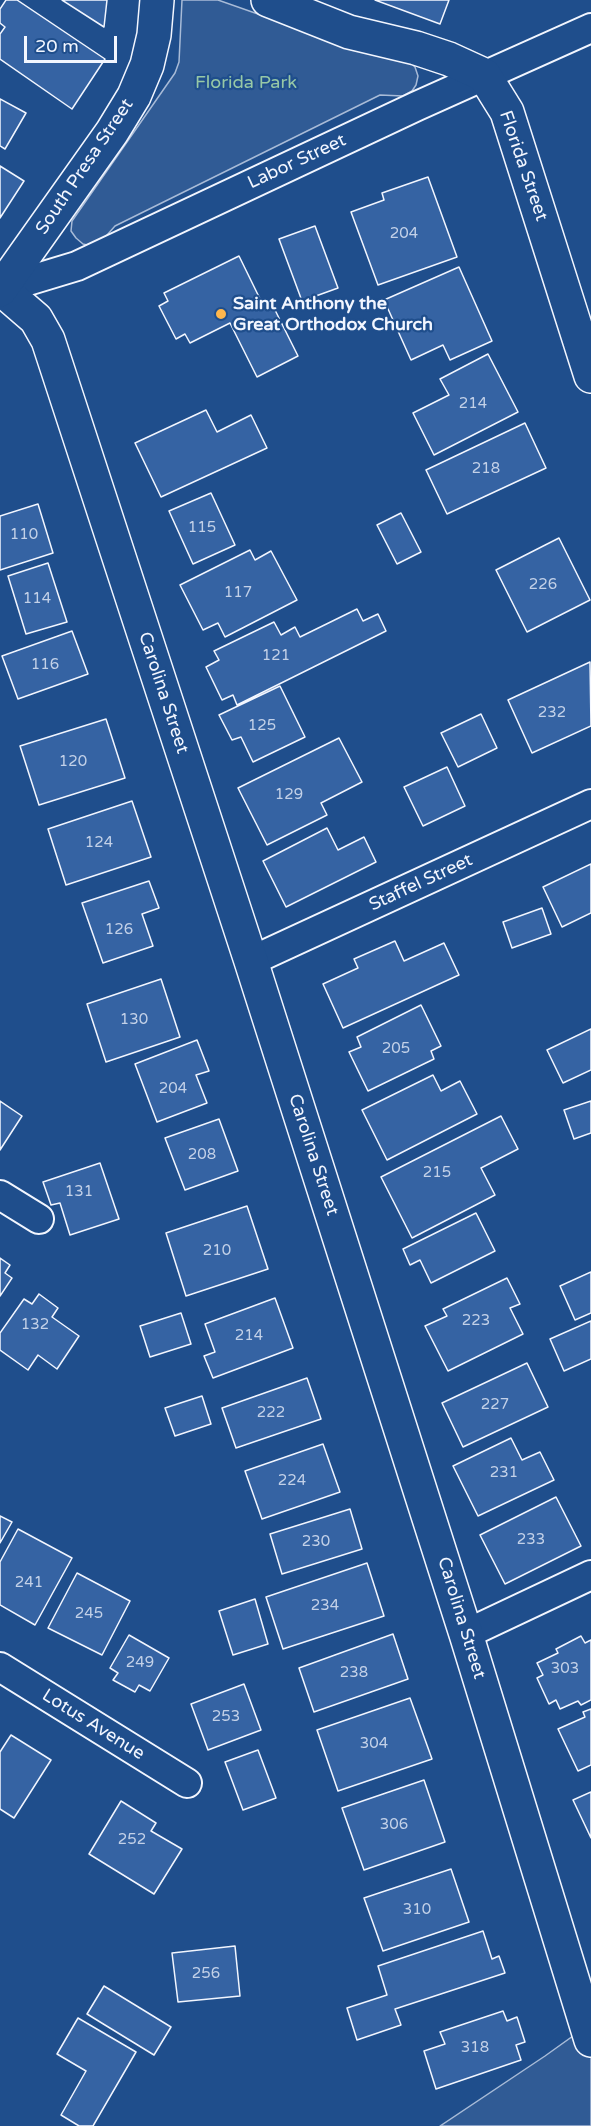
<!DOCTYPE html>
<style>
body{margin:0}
#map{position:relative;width:591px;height:2126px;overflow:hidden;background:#1f4e8c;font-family:"Varela Round",sans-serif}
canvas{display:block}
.scale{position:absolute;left:24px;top:36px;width:93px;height:27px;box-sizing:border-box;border:3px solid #f2f6ff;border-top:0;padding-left:8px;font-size:18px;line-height:21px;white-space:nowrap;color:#f2f6ff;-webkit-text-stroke:4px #1f4e8c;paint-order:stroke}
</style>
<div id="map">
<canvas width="591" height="2126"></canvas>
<div class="scale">20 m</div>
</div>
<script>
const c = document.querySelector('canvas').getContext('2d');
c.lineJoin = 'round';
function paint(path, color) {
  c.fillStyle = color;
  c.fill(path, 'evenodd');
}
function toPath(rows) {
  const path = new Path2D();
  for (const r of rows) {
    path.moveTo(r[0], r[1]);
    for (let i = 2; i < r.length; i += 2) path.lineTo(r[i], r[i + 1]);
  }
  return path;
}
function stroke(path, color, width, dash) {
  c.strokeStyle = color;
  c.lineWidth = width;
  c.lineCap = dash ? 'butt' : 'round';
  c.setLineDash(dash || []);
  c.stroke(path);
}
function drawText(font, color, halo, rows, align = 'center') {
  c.font = font + ' "Varela Round",sans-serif';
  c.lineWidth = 4.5;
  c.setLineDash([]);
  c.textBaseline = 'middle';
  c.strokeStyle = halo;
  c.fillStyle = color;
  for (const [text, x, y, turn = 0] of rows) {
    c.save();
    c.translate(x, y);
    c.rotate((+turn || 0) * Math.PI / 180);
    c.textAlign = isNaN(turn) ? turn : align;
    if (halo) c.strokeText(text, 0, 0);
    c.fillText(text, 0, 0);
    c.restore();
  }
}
const built = toPath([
 [182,0,218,0,312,33,406,59,415,67,418,76,416,85,412,91,403,96,380,95,115,226,100,243,91,246,83,244,76,238,71,231,72,221,175,73,179,62,182,0],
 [591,2023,591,2126,440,2126,545,2056,591,2023]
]);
paint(built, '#305b95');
stroke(built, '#a8bbd7', 1.5);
const building = toPath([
 [6,0,17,0,105,59,72,109,0,59,0,34,5,27,0,23,0,9,6,0],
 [62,0,107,0,104,27,62,0],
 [375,0,449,0,440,24,375,0],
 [0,99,26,113,5,149,0,146,0,99],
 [0,166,24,181,0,218,0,166],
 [428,177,457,257,378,285,351,212,384,200,382,193,428,177],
 [315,226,338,288,302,301,279,239,315,226],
 [239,256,263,305,271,302,298,356,257,377,230,323,190,343,185,334,176,339,159,306,168,301,164,293,239,256],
 [459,267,492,341,450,360,443,345,411,360,384,300,459,267],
 [488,354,518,412,434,455,413,413,449,395,440,379,488,354],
 [206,410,217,432,251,415,267,448,161,497,135,443,206,410],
 [525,423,546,468,447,514,426,470,525,423],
 [211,493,235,545,193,564,169,511,211,493],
 [38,504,53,553,0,570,0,516,38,504],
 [401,513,421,552,397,564,377,525,401,513],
 [559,538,590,600,527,632,496,570,559,538],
 [250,550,255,560,271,551,297,600,225,637,218,623,203,630,180,585,250,550],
 [48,563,67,622,26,634,8,576,48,563],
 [357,609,363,621,378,614,386,631,237,705,233,695,222,700,206,667,219,660,214,651,274,622,281,635,295,627,300,637,357,609],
 [72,631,88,674,18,699,2,656,72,631],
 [590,662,591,726,532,753,508,700,590,662],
 [280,686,305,737,253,762,241,737,232,740,219,715,280,686],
 [481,714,497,748,458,767,441,733,481,714],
 [106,719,125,778,39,805,20,746,106,719],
 [339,738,362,782,321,803,327,815,267,845,238,788,339,738],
 [447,767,465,806,423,826,404,787,447,767],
 [132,801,151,857,66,885,48,829,132,801],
 [327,828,338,850,364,837,376,862,286,907,263,861,327,828],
 [591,864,591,913,562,927,543,887,591,864],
 [149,881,159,908,142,914,153,946,103,963,82,903,149,881],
 [542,908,551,934,512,948,503,922,542,908],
 [395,941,404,961,444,943,459,975,343,1028,323,984,358,968,354,959,395,941],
 [161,979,180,1037,106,1062,87,1004,161,979],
 [421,1005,441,1046,431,1051,434,1059,368,1091,349,1052,361,1047,357,1037,421,1005],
 [591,1029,591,1070,563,1083,547,1050,591,1029],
 [197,1040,209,1071,196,1075,207,1103,157,1122,135,1064,197,1040],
 [433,1075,441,1091,460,1081,477,1114,387,1160,362,1110,433,1075],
 [0,1101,22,1116,0,1150,0,1101],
 [591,1101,591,1133,574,1139,564,1110,591,1101],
 [501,1116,518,1149,481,1168,495,1195,412,1238,381,1177,501,1116],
 [219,1119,238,1171,185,1190,165,1138,219,1119],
 [100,1163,119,1219,70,1235,60,1203,51,1205,43,1182,100,1163],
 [247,1206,268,1269,186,1296,166,1233,247,1206],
 [476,1213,495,1251,431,1283,420,1260,410,1265,403,1249,476,1213],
 [0,1258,10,1265,5,1273,12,1278,0,1296,0,1258],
 [591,1272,591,1313,575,1320,560,1286,591,1272],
 [507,1278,520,1304,510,1308,523,1334,448,1371,425,1326,447,1316,443,1309,507,1278],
 [39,1294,58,1308,52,1317,79,1336,57,1369,38,1355,28,1370,0,1350,0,1333,24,1299,32,1304,39,1294],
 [275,1298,293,1348,213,1378,204,1356,215,1352,205,1324,275,1298],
 [181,1313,191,1344,150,1357,140,1326,181,1313],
 [591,1321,591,1359,564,1371,550,1339,591,1321],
 [527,1363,548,1407,463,1447,442,1403,527,1363],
 [307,1378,321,1419,236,1448,222,1408,307,1378],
 [202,1396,211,1424,175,1436,165,1408,202,1396],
 [511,1438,522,1460,540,1452,554,1480,478,1516,453,1466,511,1438],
 [323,1444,340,1492,262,1519,245,1471,323,1444],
 [556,1497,581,1546,505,1584,480,1535,556,1497],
 [350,1509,362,1549,282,1574,270,1534,350,1509],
 [0,1516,12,1522,0,1543,0,1516],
 [18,1529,72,1558,35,1625,0,1605,0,1562,18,1529],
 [367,1563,384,1616,283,1649,266,1597,367,1563],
 [77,1573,130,1601,102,1655,48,1628,77,1573],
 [255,1599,268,1644,233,1655,219,1611,255,1599],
 [393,1634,408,1679,314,1712,299,1668,393,1634],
 [129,1635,169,1658,150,1691,139,1685,135,1692,113,1680,118,1673,110,1668,129,1635],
 [581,1636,585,1643,591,1640,591,1700,581,1705,578,1701,560,1709,556,1700,549,1704,537,1678,543,1675,537,1663,558,1653,556,1649,581,1636],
 [244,1684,261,1730,208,1750,191,1704,244,1684],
 [410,1698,432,1759,338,1791,317,1730,410,1698],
 [591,1709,591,1765,578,1771,558,1729,585,1717,583,1712,591,1709],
 [11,1735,51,1760,14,1818,0,1809,0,1752,11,1735],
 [258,1750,276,1798,243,1810,225,1762,258,1750],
 [424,1780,445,1842,364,1870,342,1808,424,1780],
 [591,1792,591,1838,573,1800,591,1792],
 [121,1801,156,1823,151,1831,182,1849,154,1894,89,1854,121,1801],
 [451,1869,469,1922,383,1951,364,1898,451,1869],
 [483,1931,492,1959,499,1956,505,1973,395,2009,401,2025,357,2040,347,2008,387,1995,378,1966,483,1931],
 [235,1946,240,1996,178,2002,172,1953,235,1946],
 [104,1986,171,2027,154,2055,87,2014,104,1986],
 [503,2011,507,2021,517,2017,525,2042,516,2045,521,2060,436,2089,424,2051,445,2044,440,2032,503,2011],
 [78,2018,136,2052,93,2126,79,2126,61,2115,86,2071,57,2054,78,2018]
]);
paint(building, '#3563a3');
stroke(building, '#f2f6ff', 1.5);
const minor = toPath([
 [1,289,77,266,417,106,591,28],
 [251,961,591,804],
 [0,1195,39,1219],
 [466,1634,591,1575],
 [0,1667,187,1783]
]);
const tertiary = toPath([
 [268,0,349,32,416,48,449,59,484,75,507,112,591,376],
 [0,288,36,319,48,340,251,961,466,1634,591,2040]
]);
const secondary = toPath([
 [0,290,112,132,134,96,147,65,154,35,157,0]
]);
stroke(minor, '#f2f6ff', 32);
stroke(tertiary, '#f2f6ff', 36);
stroke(secondary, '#f2f6ff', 36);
stroke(minor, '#1f4e8c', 28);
stroke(tertiary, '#1f4e8c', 33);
stroke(secondary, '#1f4e8c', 33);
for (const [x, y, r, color] of [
 [221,314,6,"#ffb74d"]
]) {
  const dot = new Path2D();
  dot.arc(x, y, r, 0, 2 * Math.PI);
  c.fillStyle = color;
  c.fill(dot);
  stroke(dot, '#1f4e8c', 2);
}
drawText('15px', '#c3d1e8', null, [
 ["204",404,234],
 ["214",473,404],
 ["218",486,469],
 ["115",202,528],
 ["110",24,535],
 ["226",543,585],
 ["117",238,593],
 ["114",37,599],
 ["121",276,656],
 ["116",45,665],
 ["232",552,713],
 ["125",262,726],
 ["120",73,762],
 ["129",289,795],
 ["124",99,843],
 ["126",119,930],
 ["130",134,1020],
 ["205",396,1049],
 ["204",173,1089],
 ["208",202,1155],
 ["215",437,1173],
 ["131",79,1192],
 ["210",217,1251],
 ["223",476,1321],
 ["132",35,1325],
 ["214",249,1336],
 ["227",495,1405],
 ["222",271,1413],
 ["231",504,1473],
 ["224",292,1481],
 ["233",531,1540],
 ["230",316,1542],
 ["241",29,1583],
 ["234",325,1606],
 ["245",89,1614],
 ["249",140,1663],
 ["303",565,1669],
 ["238",354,1673],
 ["253",226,1717],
 ["304",374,1744],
 ["306",394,1825],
 ["252",132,1840],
 ["310",417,1910],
 ["256",206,1974],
 ["318",475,2048]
]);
drawText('18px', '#97c8a6', '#1f4e8c', [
 ["Florida Park",246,83]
]);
drawText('18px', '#f2f6ff', '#1f4e8c', [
 ["Labor Street",297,162,-25],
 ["Florida Street",523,166,71],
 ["South Presa Street",85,167,-56],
 ["Carolina Street",163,693,72],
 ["Staffel Street",421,883,-25],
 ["Carolina Street",313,1155,72],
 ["Carolina Street",461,1618,73],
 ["Lotus Avenue",93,1725,32]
]);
drawText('bold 18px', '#f2f6ff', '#1f4e8c', [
 ["Saint Anthony the",233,304],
 ["Great Orthodox Church",233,325]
], 'left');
</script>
